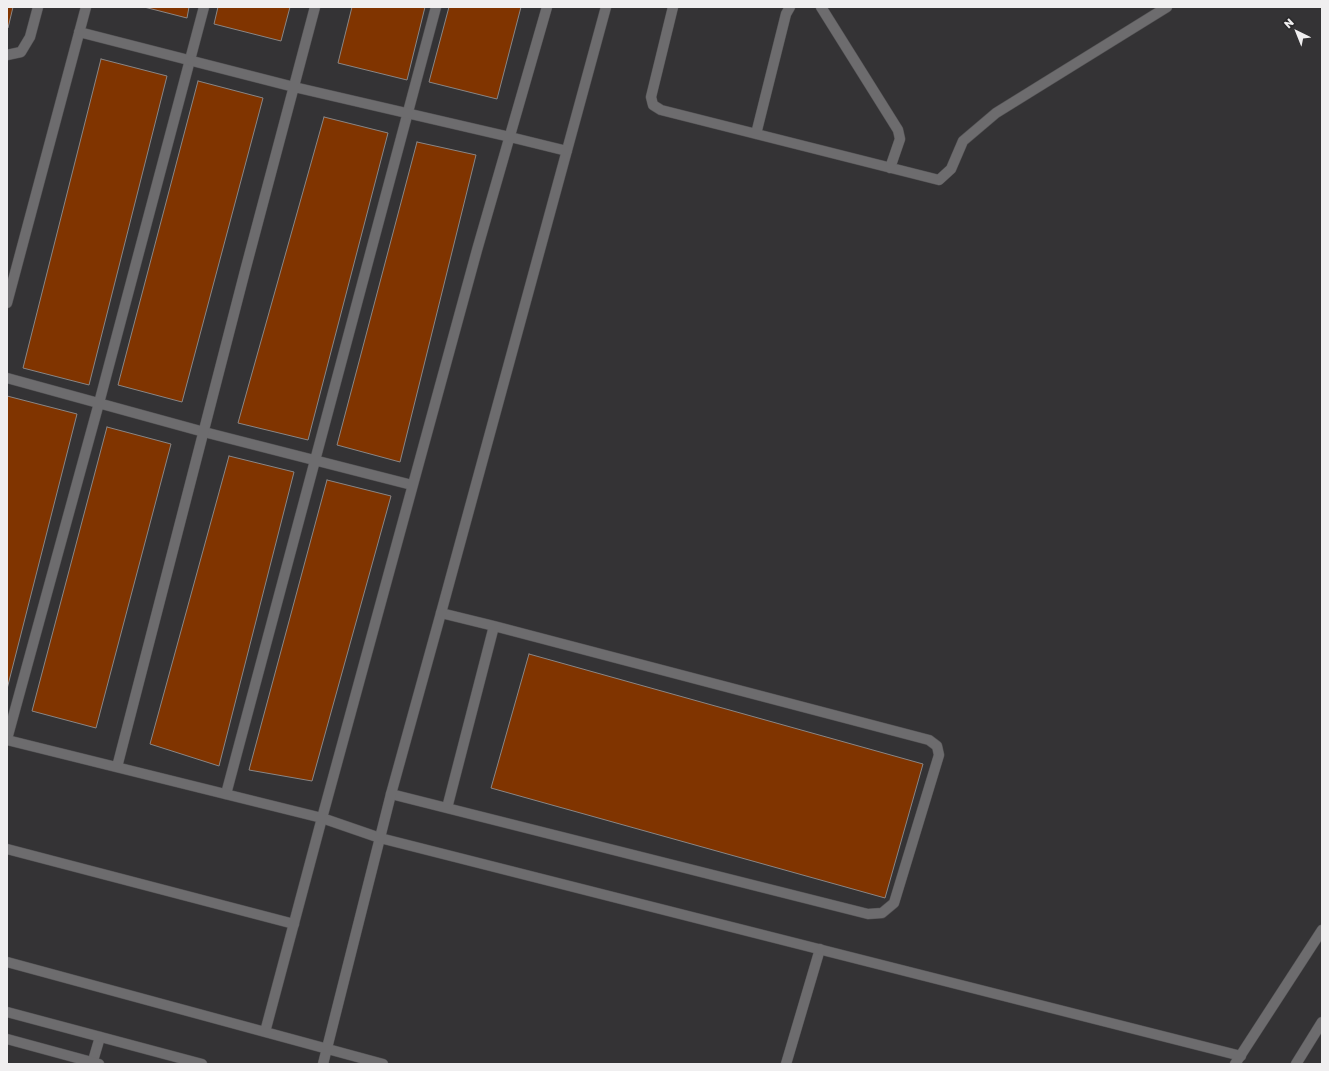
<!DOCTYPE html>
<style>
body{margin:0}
#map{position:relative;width:1329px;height:1071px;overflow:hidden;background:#343335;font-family:"Golos Text",sans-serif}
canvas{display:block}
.frame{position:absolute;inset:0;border:8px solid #f0eff0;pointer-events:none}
.north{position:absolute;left:1277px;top:12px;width:40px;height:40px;-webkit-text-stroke:3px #2a292b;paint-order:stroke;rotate:317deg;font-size:11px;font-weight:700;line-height:16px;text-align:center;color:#f0eff0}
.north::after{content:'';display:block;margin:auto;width:14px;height:18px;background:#f0eff0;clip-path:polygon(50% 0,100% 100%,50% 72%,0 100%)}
</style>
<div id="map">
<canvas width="1329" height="1071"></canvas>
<div class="frame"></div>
<div class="north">N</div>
</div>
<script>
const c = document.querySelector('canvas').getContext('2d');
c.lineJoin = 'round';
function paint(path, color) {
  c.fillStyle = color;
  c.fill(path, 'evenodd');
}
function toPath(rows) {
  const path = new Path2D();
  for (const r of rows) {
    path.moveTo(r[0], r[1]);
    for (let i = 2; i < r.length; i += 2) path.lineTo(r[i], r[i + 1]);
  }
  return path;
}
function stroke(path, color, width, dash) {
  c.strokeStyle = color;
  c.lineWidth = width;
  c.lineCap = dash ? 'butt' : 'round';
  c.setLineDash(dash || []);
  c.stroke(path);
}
const building = toPath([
 [7,7,13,7,8,28,7,28,7,7],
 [144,7,189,7,187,18,144,7],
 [218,7,290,7,281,41,214,24,218,7],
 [352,7,425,7,407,80,338,63,352,7],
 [449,7,521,7,497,99,429,82,449,7],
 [101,59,167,76,89,385,23,368,101,59],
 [198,81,263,98,182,402,118,385,198,81],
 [324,117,388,133,308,440,238,423,324,117],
 [417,142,476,155,400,462,337,445,417,142],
 [7,396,77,414,7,689,7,396],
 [107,427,171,444,96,728,32,711,107,427],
 [229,456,294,472,219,766,150,744,229,456],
 [327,480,391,496,312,781,249,770,327,480],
 [529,654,923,764,885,898,491,788,529,654]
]);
paint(building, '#803400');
stroke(building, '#898685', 1);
const service = toPath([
 [673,7,651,97,653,105,661,110,939,180,951,169,963,141,996,113,1167,7],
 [821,7,898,130,900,139,890,168],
 [7,55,21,52,30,37,38,7],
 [756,134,786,14,790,7],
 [7,378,204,432,412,485],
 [7,739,99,403,204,7],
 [226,794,436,7],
 [391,794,868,914,882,913,894,903,939,755,937,746,929,740,494,626,441,613],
 [447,808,494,626],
 [7,849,294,924],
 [786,1064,820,949],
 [1296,1064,1322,1022]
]);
const minor = toPath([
 [79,32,294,87,510,137,567,151],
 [7,303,86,7],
 [7,740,322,818,477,250,547,7],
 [117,767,245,271,315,7],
 [7,962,383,1064],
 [265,1032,322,818,380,838,1241,1056],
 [92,1064,100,1037],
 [323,1064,391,794,441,613,606,7]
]);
const tertiary = toPath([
 [7,1012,202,1064],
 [7,1039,99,1064],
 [1235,1064,1322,930]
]);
stroke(service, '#535254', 11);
stroke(minor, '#535254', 11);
stroke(tertiary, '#535254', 11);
stroke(service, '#6d6c6e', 10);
stroke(minor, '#6d6c6e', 10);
stroke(tertiary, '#6d6c6e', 10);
</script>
